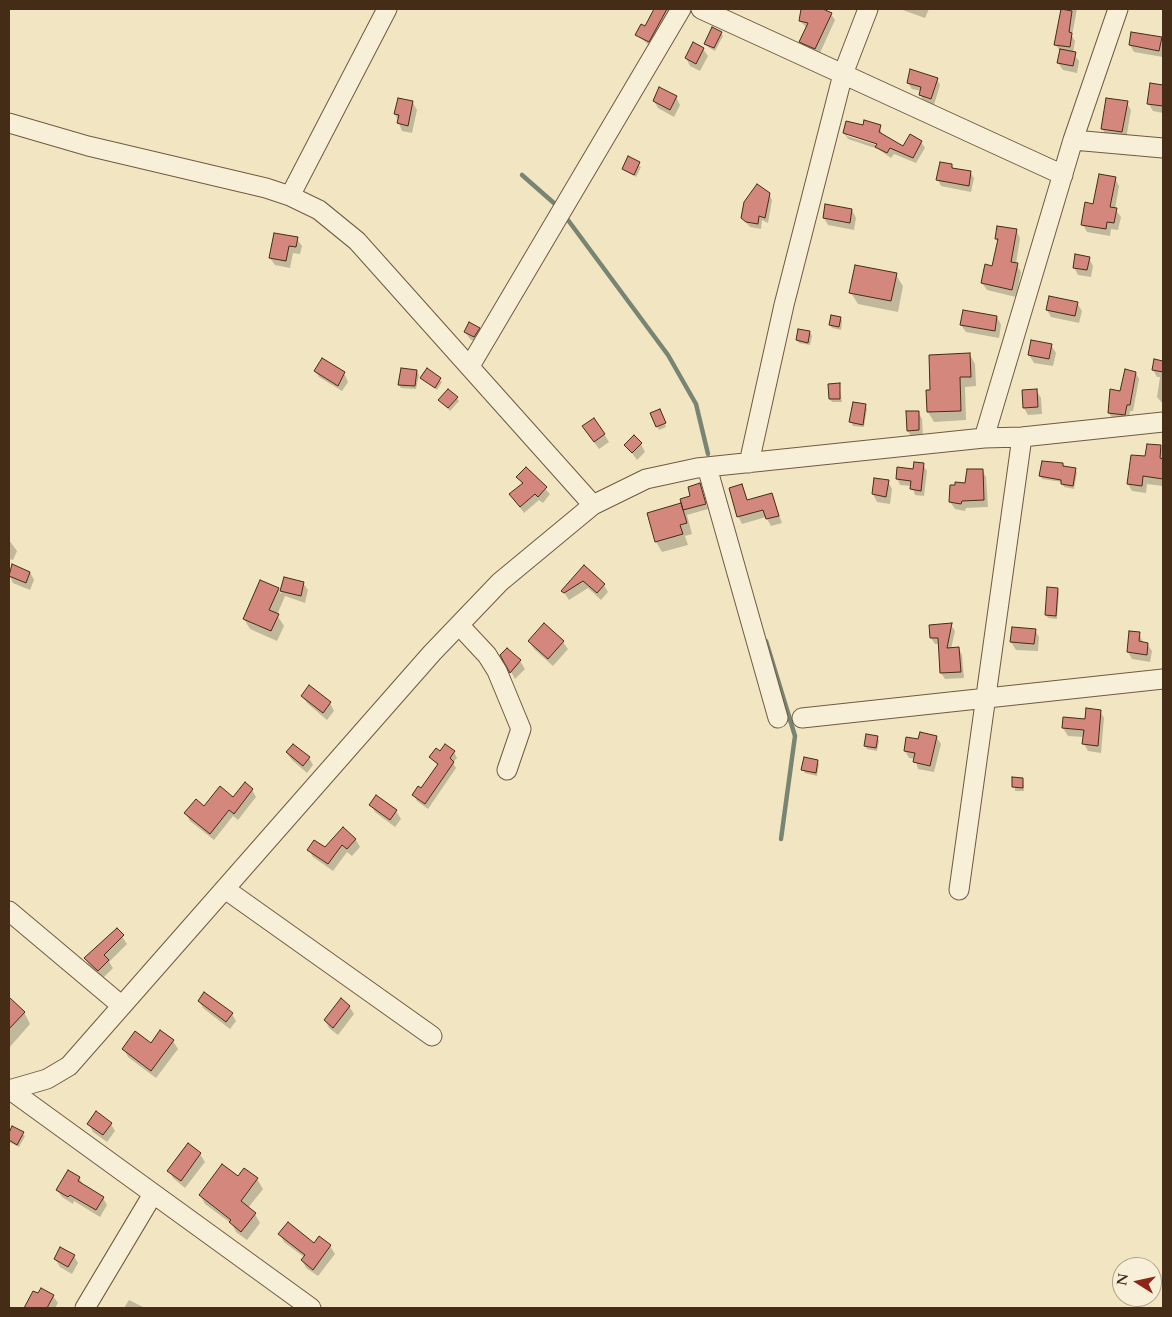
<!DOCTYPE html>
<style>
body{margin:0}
#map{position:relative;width:1172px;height:1317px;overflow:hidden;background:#f2e6c2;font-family:Cardo,serif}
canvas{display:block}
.frame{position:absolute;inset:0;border:10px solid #442c17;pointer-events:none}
.north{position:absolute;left:1112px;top:1257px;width:50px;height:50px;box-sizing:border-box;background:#f7efd7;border:1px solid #afa18a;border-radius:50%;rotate:280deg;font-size:14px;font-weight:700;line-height:20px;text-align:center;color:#442c17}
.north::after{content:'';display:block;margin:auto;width:18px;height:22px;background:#8f2418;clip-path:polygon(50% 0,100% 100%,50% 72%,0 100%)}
</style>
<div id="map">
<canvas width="1172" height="1317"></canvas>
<div class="frame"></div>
<div class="north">N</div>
</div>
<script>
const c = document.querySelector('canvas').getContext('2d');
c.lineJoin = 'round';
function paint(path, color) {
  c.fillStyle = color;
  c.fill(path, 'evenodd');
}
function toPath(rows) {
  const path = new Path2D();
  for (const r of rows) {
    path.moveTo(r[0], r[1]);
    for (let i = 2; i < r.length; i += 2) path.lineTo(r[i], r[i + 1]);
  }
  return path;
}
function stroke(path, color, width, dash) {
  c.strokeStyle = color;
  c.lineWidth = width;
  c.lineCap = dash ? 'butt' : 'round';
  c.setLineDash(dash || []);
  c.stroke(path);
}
paint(toPath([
 [655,9,667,9,669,12,650,46,637,35,645,27],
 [803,9,820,9,831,14,835,20,819,55,804,48,801,42,807,28,800,21],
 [900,9,929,9,925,18],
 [1062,9,1077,9,1072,36,1075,41,1073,53,1079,61,1077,73,1063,70,1058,63,1060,51,1056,45],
 [721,33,723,36,715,51,708,47,706,44],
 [1161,38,1163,42,1163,57,1134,52,1130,45],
 [703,49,708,56,700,71,690,66,686,58],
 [937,79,940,85,934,105,924,101,920,95,921,91,912,89,908,83],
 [1151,84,1163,86,1163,113,1153,111,1148,103],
 [676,97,680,105,674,117,658,108,654,101],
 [413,103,417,110,412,133,402,131,395,114],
 [1127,103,1131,110,1126,139,1106,136,1102,128],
 [880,126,882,135,904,148,921,142,925,148,916,163,894,154,891,158,878,149,848,139,844,133,864,127],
 [847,133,883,145,883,147,847,136],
 [629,158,641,167,636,177,623,168],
 [951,165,954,170,970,172,974,178,971,192,941,186,938,180],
 [1115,178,1119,186,1115,209,1121,217,1118,230,1111,229,1110,236,1087,232,1083,225,1094,205],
 [769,194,772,200,768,223,762,220,761,229,750,227,742,218],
 [852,210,856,218,854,230,828,225,824,218],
 [1016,230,1020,238,1016,264,1021,272,1016,297,987,290,982,283,993,267,998,243,996,239],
 [297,239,302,246,300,254,293,253,290,268,275,265,270,258],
 [1089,258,1093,266,1091,277,1078,275,1074,267],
 [896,275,903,286,898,312,858,304,851,293],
 [1077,303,1082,311,1079,323,1051,317,1047,310],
 [997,317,1001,325,999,338,966,332,961,325],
 [840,318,842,321,841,330,832,328,830,325],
 [479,328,483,336,478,344,470,339,465,332],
 [810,332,812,336,810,345,799,343,797,340],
 [1051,345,1056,353,1053,366,1034,363,1029,355],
 [970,355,975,364,976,386,965,387,966,420,934,422,928,412,931,391],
 [322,359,345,375,348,382,342,391,319,377,315,371],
 [1155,361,1163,362,1163,404,1157,397,1160,377,1157,377,1153,370],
 [402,369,417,371,419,375,416,389,401,388,399,385],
 [427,370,442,382,437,390,422,378],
 [1136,373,1139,379,1133,411,1130,411,1128,421,1113,419,1109,413],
 [839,385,842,402,832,402,830,399],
 [1036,390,1041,398,1042,414,1028,415,1024,408],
 [457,398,459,401,450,411,440,400],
 [865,405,867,409,864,427,853,426,851,422],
 [660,412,666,427,659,430,652,414],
 [918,412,922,419,923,438,912,438,908,431],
 [588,434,604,434,609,442,599,449],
 [641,444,645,452,637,460,626,445],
 [1161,447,1163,451,1163,486,1147,484,1146,493,1132,491,1128,484,1146,458],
 [1063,464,1065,468,1075,469,1077,473,1074,489,1064,487,1062,482,1042,479,1040,476],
 [923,465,927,471,924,496,915,495,912,486,900,485,897,478],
 [526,469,550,494,543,503,539,500,524,513,511,495,523,485,518,477],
 [982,470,986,477,988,507,966,508,965,511,955,509,950,502],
 [888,482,892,489,890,504,877,502,873,494],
 [699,485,708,509,687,515,692,534,685,536,688,545,662,552,656,542,681,505,683,510],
 [742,486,748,501,772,494,782,523,771,526,766,517,742,524,738,516],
 [9,540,17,551,13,560,9,559],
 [13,566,30,572,34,580,30,590,13,583,9,575],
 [584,567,604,585,608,592,601,600,588,588,569,600,563,591],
 [285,578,303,583,308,590,305,603,285,596,277,615,284,626,277,641,250,629,244,619,278,589,281,594],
 [1057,589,1059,592,1057,619,1048,618,1046,615],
 [951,625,955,631,951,649,959,649,962,655,964,678,945,679,941,673,940,644,935,644,931,638,931,626],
 [1035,630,1039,637,1038,651,1016,650,1011,642],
 [1139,633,1143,643,1147,644,1152,651,1150,662,1132,659,1128,652],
 [529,641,563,642,568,649,553,666,534,649],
 [507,650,520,661,525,669,515,679,502,656],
 [302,696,330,703,334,711,327,720,307,703],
 [1100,711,1104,718,1101,753,1088,751,1084,744,1084,737,1068,736,1063,728,1086,720],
 [921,734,937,738,941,744,934,772,918,769,915,759,909,758,905,751,919,740],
 [877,737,879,741,877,751,867,749,865,746],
 [454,752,457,758,453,763,456,768,428,809,417,801,414,795,421,790,438,766,431,757,440,753],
 [287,753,309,758,313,765,307,773,292,760],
 [817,761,819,764,817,776,805,773,803,770],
 [1014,778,1023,779,1024,791,1015,791],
 [252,790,256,797,238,820,233,816,214,840,190,821,186,814,233,799],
 [376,797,396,811,401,819,395,827,375,812,371,805],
 [343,829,356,840,360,847,352,856,347,852,333,871,313,857,309,850,325,849],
 [117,929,127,944,109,962,113,968,103,978,90,966,85,958],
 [9,999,24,1012,30,1024,9,1048],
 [199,1001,232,1014,236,1021,230,1029,203,1008],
 [349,1006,354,1014,338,1035,329,1028,325,1020],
 [173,1041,178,1049,156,1078,128,1057,124,1049],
 [89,1124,111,1124,115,1131,107,1142,93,1132],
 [13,1127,25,1136,19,1147,9,1142],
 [189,1145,200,1154,205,1162,185,1188,173,1178,169,1171],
 [244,1169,257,1179,263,1189,248,1208,255,1214,260,1223,247,1240,236,1232,232,1224,205,1204,200,1195,238,1177],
 [79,1178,84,1186,103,1198,107,1205,100,1217,74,1201,73,1204,62,1197,57,1190],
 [280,1235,314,1244,319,1237,330,1246,335,1254,318,1276,306,1268,302,1260,304,1257,284,1242],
 [74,1256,78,1263,72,1274,60,1267,55,1259],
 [34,1293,53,1296,58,1303,55,1308,26,1308],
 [129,1300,145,1308,124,1308]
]), '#0003');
stroke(toPath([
 [522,175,555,204],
 [565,216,668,355,696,404,708,454],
 [766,641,795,736,781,839]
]), '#798573', 4.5);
const building = toPath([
 [654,9,667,9,649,42,635,35,641,24,645,26,654,9],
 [801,9,823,9,832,13,815,49,799,42,808,23,799,21,801,9],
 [1061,9,1072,11,1069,32,1072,33,1070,47,1054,45,1061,9],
 [712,27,722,32,714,48,704,44,712,27],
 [1131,32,1162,37,1159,51,1129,45,1131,32],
 [693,42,704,48,696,64,685,58,693,42],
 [1060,49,1076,52,1073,66,1057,63,1060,49],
 [910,69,938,78,931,99,919,95,921,87,907,83,910,69],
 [1150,83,1163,85,1163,106,1147,104,1150,83],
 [659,87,677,96,670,110,653,101,659,87],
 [398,98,413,101,408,126,397,123,399,115,394,114,398,98],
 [1106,98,1128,101,1122,132,1101,129,1106,98],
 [864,120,881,125,879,132,903,146,910,134,922,141,913,158,890,148,887,153,875,147,877,144,843,133,846,121,863,125,864,120],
 [628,156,640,162,634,175,622,169,628,156],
 [940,162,952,164,952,168,971,171,969,186,936,180,940,162],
 [1099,174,1116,177,1110,207,1117,208,1114,223,1107,222,1106,229,1081,225,1085,202,1093,204,1099,174],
 [757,184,770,193,765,218,759,216,758,224,746,222,741,218,744,202,757,184],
 [825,204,852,209,850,223,823,218,825,204],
 [997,226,1017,229,1011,262,1018,263,1012,290,981,283,985,264,992,266,998,239,995,239,997,226],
 [274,233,298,237,296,247,289,246,286,261,269,258,274,233],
 [1075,254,1090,257,1087,270,1073,268,1075,254],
 [855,265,897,273,891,301,849,293,855,265],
 [1049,296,1078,302,1075,316,1046,310,1049,296],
 [963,310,997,316,995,331,960,325,963,310],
 [831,315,841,317,839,327,829,325,831,315],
 [469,322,480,328,474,337,464,332,469,322],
 [798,329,810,331,808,343,796,340,798,329],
 [1031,340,1052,344,1049,359,1028,355,1031,340],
 [970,353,971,377,960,377,961,411,927,412,926,390,930,390,929,355,970,353],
 [322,358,345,372,338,386,314,371,322,358],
 [1154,359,1163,361,1163,372,1152,370,1154,359],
 [401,368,417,370,415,386,398,385,401,368],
 [427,368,441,378,435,388,420,378,427,368],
 [1125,369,1136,372,1130,405,1127,405,1125,415,1108,413,1110,389,1120,391,1125,369],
 [840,383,840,399,829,399,828,384,840,383],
 [448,389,458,397,448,408,438,400,448,389],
 [1037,389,1038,407,1023,408,1022,390,1037,389],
 [853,402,866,404,863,425,849,422,853,402],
 [660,409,666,423,656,427,650,413,660,409],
 [906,411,919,411,919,430,907,431,906,411],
 [594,418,605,434,594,442,582,426,594,418],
 [634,435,642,443,632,453,624,445,634,435],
 [1147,444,1161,445,1160,458,1163,459,1163,479,1143,476,1142,486,1127,484,1131,455,1145,456,1147,444],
 [1042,461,1063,463,1063,466,1076,468,1073,486,1061,484,1061,480,1039,476,1042,461],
 [914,462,924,463,921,491,910,489,911,481,896,479,897,467,913,469,914,462],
 [526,467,547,487,538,497,535,494,520,507,509,494,523,483,516,477,526,467],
 [967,469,983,469,984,500,962,501,961,504,949,502,950,485,955,485,955,482,965,483,967,469],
 [874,478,889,480,886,497,872,494,874,478],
 [700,483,706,504,683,510,680,499,690,496,688,487,700,483],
 [742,484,747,500,772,493,779,516,766,519,763,510,737,517,729,488,742,484],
 [681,503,687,523,680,525,683,534,655,542,647,513,681,503],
 [12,564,30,572,26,583,9,576,12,564],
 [584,565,605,584,597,593,583,581,564,593,561,591,584,565],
 [284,577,304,582,301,596,280,591,284,577],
 [260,580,279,588,269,610,279,614,271,631,243,619,260,580],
 [1047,587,1058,588,1056,616,1045,615,1047,587],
 [544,623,564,641,548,659,528,641,544,623],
 [952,623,947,648,959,647,961,672,940,673,938,638,930,638,929,625,952,623],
 [1012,627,1036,629,1034,644,1010,642,1012,627],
 [1129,631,1140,632,1139,641,1148,643,1147,655,1127,652,1129,631],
 [507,648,521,660,510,673,500,655,507,648],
 [309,685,331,702,323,713,301,696,309,685],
 [1086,708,1101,710,1098,746,1082,744,1084,730,1062,728,1063,717,1085,719,1086,708],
 [920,732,937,736,930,766,913,762,915,753,904,751,906,737,918,739,920,732],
 [866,734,878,736,876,748,864,746,866,734],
 [293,744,310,757,303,766,286,752,293,744],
 [445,744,455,751,450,758,454,762,425,804,412,795,418,786,421,788,438,764,429,757,436,748,440,751,445,744],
 [804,757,818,760,816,773,801,770,804,757],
 [1012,777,1023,778,1023,788,1012,787,1012,777],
 [245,782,253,789,234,814,229,810,210,834,184,813,196,799,204,806,220,786,233,797,245,782],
 [376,795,397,810,390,820,369,805,376,795],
 [343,827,356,839,347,849,342,845,328,864,307,850,314,840,325,847,343,827],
 [117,928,124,935,104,955,109,960,98,971,84,958,117,928],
 [204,992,233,1013,226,1022,198,1001,204,992],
 [9,997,25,1012,9,1029,9,997],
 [341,998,350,1006,333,1028,324,1020,341,998],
 [160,1030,174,1040,151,1071,122,1049,135,1031,151,1043,160,1030],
 [96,1111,112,1123,103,1135,87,1124,96,1111],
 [12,1126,24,1132,17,1145,9,1140,9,1133,12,1126],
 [188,1143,201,1153,181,1181,167,1171,188,1143],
 [222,1164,238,1176,244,1168,258,1178,241,1201,256,1213,241,1232,229,1222,231,1220,199,1195,222,1164],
 [68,1170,80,1177,78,1181,104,1197,96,1210,70,1195,68,1197,56,1190,68,1170],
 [288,1222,314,1243,319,1236,331,1245,313,1270,301,1260,305,1255,278,1234,288,1222],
 [60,1247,75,1255,68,1267,54,1259,60,1247],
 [41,1288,54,1295,47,1308,24,1308,33,1291,38,1293,41,1288]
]);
paint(building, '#d4877c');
stroke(building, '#442c17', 1);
const minor = toPath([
 [701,9,1063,175],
 [9,123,88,146,266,188,290,196,319,210,357,241,593,505],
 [1073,140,1163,148],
 [290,196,387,9],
 [470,366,681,9],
 [984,438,1073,140,1118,9],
 [749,463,784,305,843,74,868,9],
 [707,467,778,718],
 [459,625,487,655,497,671,521,729,507,770],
 [802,718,1163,679],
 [225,889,432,1036],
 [959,890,1022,437],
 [9,911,122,1006],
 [9,1089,311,1308],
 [9,1090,47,1079,69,1066,432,653,500,582,593,505,646,479,697,468,984,438,1022,437,1163,422],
 [85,1308,153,1194]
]);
stroke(minor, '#705a42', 21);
stroke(minor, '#f7efd7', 19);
</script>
